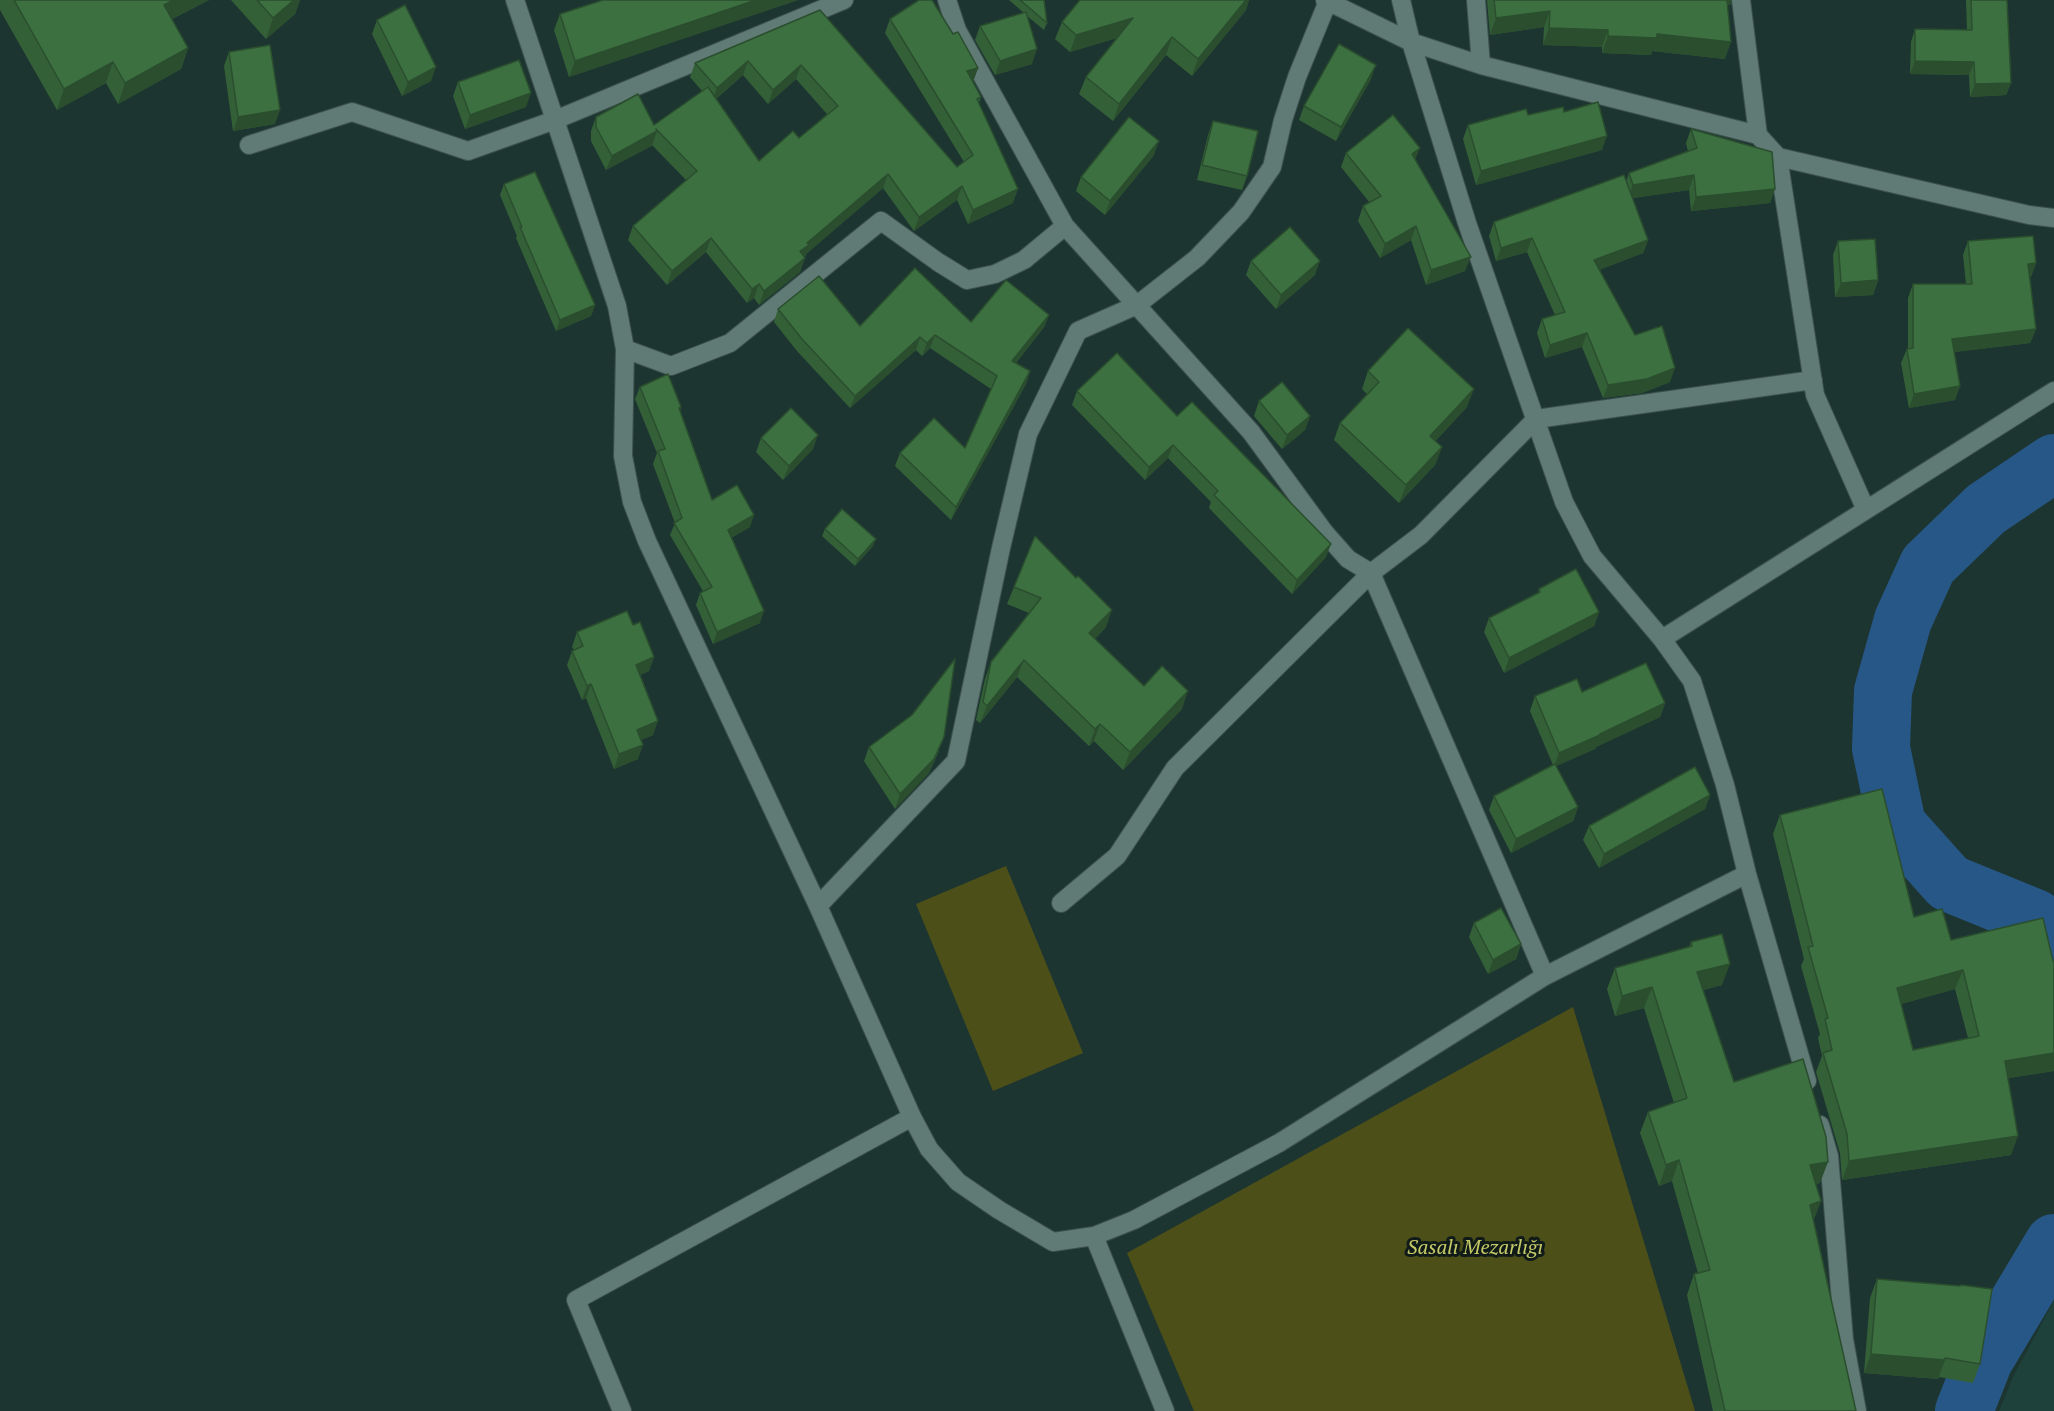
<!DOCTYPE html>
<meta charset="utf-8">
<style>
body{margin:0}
canvas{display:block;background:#1d3531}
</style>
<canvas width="2054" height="1411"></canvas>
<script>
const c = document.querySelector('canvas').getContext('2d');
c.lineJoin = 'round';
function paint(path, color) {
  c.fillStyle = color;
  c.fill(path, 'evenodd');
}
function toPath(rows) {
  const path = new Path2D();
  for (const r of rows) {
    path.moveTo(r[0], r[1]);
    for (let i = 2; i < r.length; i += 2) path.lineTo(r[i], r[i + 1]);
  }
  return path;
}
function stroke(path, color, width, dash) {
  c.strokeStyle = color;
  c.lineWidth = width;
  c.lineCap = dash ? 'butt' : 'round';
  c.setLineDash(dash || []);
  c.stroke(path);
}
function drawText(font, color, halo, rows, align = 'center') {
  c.font = font + ' "PT Serif",serif';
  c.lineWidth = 6;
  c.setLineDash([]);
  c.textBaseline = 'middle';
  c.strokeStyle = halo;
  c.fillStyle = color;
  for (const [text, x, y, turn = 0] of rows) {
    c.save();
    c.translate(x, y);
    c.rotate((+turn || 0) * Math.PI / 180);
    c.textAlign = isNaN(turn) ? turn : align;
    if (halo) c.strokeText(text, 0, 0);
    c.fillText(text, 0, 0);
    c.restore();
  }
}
paint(toPath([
 [2054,1301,2054,1411,1999,1411,2014,1375]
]), '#1f413b');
paint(toPath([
 [1006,866,1083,1053,993,1091,916,904],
 [1573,1007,1695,1411,1194,1411,1127,1253]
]), '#4d4f18');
stroke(toPath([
 [2054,463,1986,509,1928,565,1903,620,1883,691,1881,748,1897,825,1949,883,2035,918,2054,938],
 [1964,1411,1984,1360,2054,1243]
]), '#275786', 58);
const street = toPath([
 [515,0,617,306,625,349,623,456,632,502,647,541,818,906,912,1117,929,1149,958,1182,999,1210,1053,1242,1094,1236,1134,1220,1279,1143,1545,976,1747,874],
 [947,0,957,30,1065,226,1251,432,1325,533,1348,559,1371,573,1421,535,1536,419,1813,380],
 [1325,0,1411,42,1481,65,1758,135,1778,157,2029,215,2054,218],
 [1401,0,1411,42,1467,223,1564,502,1592,556,1662,639,1692,681,1725,785,1747,874,1807,1081],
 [1476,0,1481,65],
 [1741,0,1758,135],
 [249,145,352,112,468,151,555,120,844,0],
 [1778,157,1815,395,1866,510],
 [625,349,671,366,730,343,881,221,938,262,967,280,995,274,1024,260,1065,226],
 [1662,639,2054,391],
 [1061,903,1117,856,1175,768,1371,573,1545,976],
 [818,906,956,761,1001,548,1028,434,1078,331,1137,305,1197,258,1241,212,1272,167,1283,120,1297,77,1328,1],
 [1820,1125,1829,1156,1844,1339,1857,1411],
 [1094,1236,1165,1411],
 [622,1411,576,1300,912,1117]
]);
stroke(street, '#3c514d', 20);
stroke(street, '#607a75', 18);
paint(toPath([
 [0,0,209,0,172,19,188,48,181,69,118,104,106,83,57,110,0,10],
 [231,0,300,0,295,14,266,39],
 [603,0,798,0,569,77,554,30,560,14],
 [1009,0,1044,0,1047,23,1044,30,1027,16,1032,64,995,75,975,40,980,26,1024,13],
 [1080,0,1249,0,1246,10,1192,76,1166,55,1113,121,1079,94,1086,77,1117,38,1070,52,1055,39,1062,22],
 [1487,0,1732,0,1730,5,1728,5,1725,59,1652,51,1651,55,1602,53,1602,47,1543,45,1544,27,1490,35],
 [1966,0,2007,0,2011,83,2006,95,1970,97,1969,75,1910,74,1911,42,1915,29,1967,30],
 [820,10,957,167,964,162,885,33,890,19,953,34,978,68,973,81,981,97,979,103,1013,203,968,224,957,200,914,231,883,188,806,254,800,272,759,305,754,298,747,303,706,252,667,285,628,240,633,226,686,180,652,145,606,170,591,141,591,131,596,117,654,125,702,91,690,77,695,63],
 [743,75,768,104,796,79,827,114,799,138,759,161,716,99],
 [377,20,431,81,402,96,372,34],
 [229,52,275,124,233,131,224,66],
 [1371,79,1336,141,1299,120,1304,106],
 [458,82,526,107,465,129,453,96],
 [1564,112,1602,150,1476,185,1463,139,1468,125],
 [1213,121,1247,176,1242,190,1197,180,1208,135],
 [1691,129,1775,189,1770,203,1691,211,1689,190,1632,198,1648,240,1643,253,1599,270,1635,335,1670,382,1642,393,1603,398,1582,347,1545,358,1537,333,1542,319,1555,315,1527,252,1496,261,1489,236,1494,222,1626,182,1629,173,1688,151,1686,143],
 [1346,153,1415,159,1465,271,1426,285,1411,240,1380,258,1358,221,1363,206,1370,203,1341,167],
 [1154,155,1105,215,1076,191,1081,177],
 [504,184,595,305,591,316,556,331,516,238,517,236,500,195],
 [1838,241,1878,280,1873,295,1835,297,1833,255],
 [1968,241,2036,263,2031,277,2029,278,2036,329,2030,343,1954,352,1960,386,1955,400,1909,408,1901,363,1907,349,1908,349,1908,298,1913,284,1966,284,1963,255],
 [1251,261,1315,275,1276,309,1246,275],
 [778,309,860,326,971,322,1049,315,1044,327,1016,363,1030,371,1026,384,951,520,895,466,900,453,965,448,991,389,930,348,922,356,916,350,850,408,797,351,774,322],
 [1368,371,1467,407,1435,441,1442,447,1435,465,1399,503,1334,440,1340,423,1367,394,1362,389],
 [640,387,681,407,680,411,712,500,750,527,731,538,760,623,713,644,696,605,700,593,703,591,670,535,675,523,653,464,657,453,635,399],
 [1077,391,1177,416,1326,557,1292,594,1209,508,1211,502,1168,458,1145,480,1072,405],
 [1259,401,1310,416,1305,430,1282,449,1254,416],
 [761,438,813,449,783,480,756,452],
 [825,529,873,546,855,566,822,536],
 [1035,536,1106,627,1095,639,1144,686,1182,709,1123,770,1094,741,1089,746,1017,677,980,723,976,720,985,679,991,662,1029,613,1007,604],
 [1539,589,1599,612,1594,626,1504,673,1484,632,1489,618,1538,593],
 [633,625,654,657,649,671,640,675,653,735,641,740,638,759,614,769,586,698,582,700,567,665,572,651,574,650,572,647,577,632],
 [1582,692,1665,703,1660,717,1596,747,1595,749,1556,766,1578,807,1573,821,1511,853,1489,810,1494,796,1553,765,1530,711,1535,696],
 [869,747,939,751,929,773,895,809,864,761],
 [1710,795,1705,809,1599,868,1583,840,1589,826],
 [1780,815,1914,917,1951,940,2054,961,2054,1071,2008,1078,2011,1155,1842,1180,1840,1153,1816,1072,1822,1056,1818,1038,1820,1034,1801,966,1804,959,1773,834],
 [1955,989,1968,1038,1913,1050,1901,1004],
 [1474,923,1521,944,1516,959,1488,974,1469,937],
 [1691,942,1722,985,1703,990,1734,1082,1820,1183,1816,1184,1821,1201,1813,1221,1856,1411,1713,1411,1687,1295,1694,1274,1698,1273,1672,1181,1659,1186,1640,1133,1648,1112,1674,1103,1644,1008,1615,1016,1607,989,1615,968,1689,947],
 [1877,1279,1980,1364,1973,1383,1939,1377,1938,1379,1864,1373,1870,1298]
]), '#346038');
paint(toPath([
 [174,0,209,0,157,26,164,5],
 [294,0,300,0,295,14,266,39,273,18],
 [756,0,798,0,569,77,575,61],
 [1246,0,1249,0,1246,10,1192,76,1198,59],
 [1723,0,1732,0,1730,5,1720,6],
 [1550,11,1544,27,1490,35,1496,18],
 [1133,18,1127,35,1070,52,1076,35],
 [1549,28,1608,30,1602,47,1543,45],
 [1657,34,1731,42,1725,59,1652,51,1651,55,1602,53,1608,36],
 [1172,37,1166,55,1113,121,1119,104],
 [188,48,181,69,118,104,125,83],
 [1037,49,1032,64,995,75,1000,61],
 [748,61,743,75,712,102,717,88],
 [1915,61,1974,62,1969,75,1910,74],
 [113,62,106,83,57,110,64,89],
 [801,65,796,79,768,104,773,90],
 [1376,65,1371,79,1336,141,1341,127],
 [436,67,431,81,402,96,408,82],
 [978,68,973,82,967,71],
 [2011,83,2006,95,1970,97,1975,84],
 [531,93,526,107,465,129,470,115],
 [280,110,275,124,233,131,238,117],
 [657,131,652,146,606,170,612,156],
 [1607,136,1602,150,1476,185,1481,171],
 [1159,141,1154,155,1105,215,1110,201],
 [1420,148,1414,162,1412,154],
 [888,174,883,188,806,254,804,259,800,251,807,243],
 [1694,175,1689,190,1627,199,1633,185],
 [962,186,957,200,914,231,919,217],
 [1018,189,1013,203,968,224,973,210],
 [1775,189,1770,203,1691,211,1696,197],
 [1416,226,1411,240,1380,258,1385,244],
 [711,238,706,252,667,285,672,271],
 [1532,238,1527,252,1496,261,1501,248],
 [1648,240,1643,253,1589,274,1594,260],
 [1471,257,1465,271,1426,285,1431,270],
 [805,258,800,272,759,305,764,291],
 [1320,261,1315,275,1276,309,1281,295],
 [2036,263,2031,277,2023,278,2028,264],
 [1878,280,1873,295,1835,297,1841,283],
 [759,284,754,298,747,303,752,289],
 [595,305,591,316,556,331,560,320],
 [1049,315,1044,327,1007,374,1012,361],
 [2036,329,2030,343,1947,353,1952,339],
 [1587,333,1582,347,1545,358,1550,345],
 [935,335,930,348,922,356,927,343],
 [920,337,916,350,850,408,855,396],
 [1675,368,1670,382,1642,393,1603,398,1608,385],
 [1030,371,1026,384,951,520,956,507],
 [1960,386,1955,400,1909,408,1914,394],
 [1474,389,1467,407,1424,454,1430,436],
 [1310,416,1305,430,1282,449,1287,435],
 [818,435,813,449,783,480,789,466],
 [1173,445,1168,458,1145,480,1149,467],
 [1442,447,1435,465,1399,503,1406,485],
 [754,515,750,527,723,542,728,530],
 [876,539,873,546,855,566,858,559],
 [1331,544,1326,557,1292,594,1297,580],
 [1112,610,1106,627,1083,651,1089,633],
 [764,611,760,623,713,644,717,632],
 [1599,612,1594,626,1504,673,1509,658],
 [654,657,649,671,630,679,636,665],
 [1024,660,1017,677,980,723,987,706],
 [591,684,586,698,582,700,587,686],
 [1188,691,1182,709,1123,770,1130,752],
 [1665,703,1660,717,1596,747,1595,749,1554,767,1559,753],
 [658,721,653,735,631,744,637,730],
 [1100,724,1094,741,1089,746,1095,729],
 [944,737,929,773,895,809,900,794],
 [643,745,638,759,614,769,619,754],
 [1710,795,1705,809,1599,868,1604,854],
 [1578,807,1573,821,1511,853,1516,839],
 [1521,944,1516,959,1488,974,1493,960],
 [1730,964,1722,985,1690,993,1697,972],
 [1963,970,1955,989,1890,1007,1897,988],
 [1652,987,1644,1008,1615,1016,1622,996],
 [2054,1053,2054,1071,1998,1080,2005,1061],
 [2018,1136,2011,1155,1842,1180,1849,1161],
 [1679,1160,1672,1181,1659,1186,1666,1165],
 [1828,1162,1820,1183,1803,1186,1810,1165],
 [1821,1201,1813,1222,1810,1205],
 [1871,1354,1945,1360,1938,1379,1864,1373]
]), '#2a4e2e');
const building = toPath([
 [14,0,174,0,164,5,188,48,125,83,113,62,64,89,14,0],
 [257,0,294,0,273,18,257,0],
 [603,0,756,0,575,61,560,14,603,0],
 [919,0,932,0,953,34,958,32,978,68,967,71,981,97,977,99,1018,189,973,210,962,186,919,217,888,174,807,243,809,245,800,251,805,258,764,291,759,284,752,289,711,238,672,271,633,226,697,171,656,129,657,131,612,156,596,127,596,117,638,94,654,125,708,87,759,161,793,131,799,138,838,106,801,65,773,90,748,61,717,88,695,63,820,10,957,167,973,155,890,19,919,0],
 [1020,0,1044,0,1047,23,1020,0],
 [1080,0,1246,0,1198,59,1172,37,1119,104,1086,77,1133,18,1076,35,1062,22,1080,0],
 [1494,0,1727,0,1731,42,1657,34,1657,38,1608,36,1608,30,1549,28,1550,11,1496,18,1494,0],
 [1971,0,2007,0,2011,83,1975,84,1974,62,1915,61,1915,29,1972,30,1971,0],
 [405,5,436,67,408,82,377,20,405,5],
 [1026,12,1037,49,1000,61,980,26,1026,12],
 [1339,44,1376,65,1341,127,1304,106,1339,44],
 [270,45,280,110,238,117,229,52,270,45],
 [519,60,531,93,470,115,458,82,519,60],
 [1598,102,1607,136,1481,171,1468,125,1526,109,1528,115,1563,107,1564,112,1598,102],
 [1393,115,1420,148,1412,154,1471,257,1431,270,1416,226,1385,244,1363,206,1381,196,1346,153,1393,115],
 [1129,117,1159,141,1110,201,1081,177,1129,117],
 [1213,121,1258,131,1247,176,1202,165,1213,121],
 [1691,129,1772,152,1775,189,1696,197,1694,175,1633,185,1629,173,1697,148,1691,129],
 [535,172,595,305,560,320,520,227,522,227,504,184,535,172],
 [1624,175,1648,240,1594,260,1635,335,1662,326,1675,368,1647,379,1608,385,1587,333,1550,345,1542,319,1565,312,1532,238,1501,248,1494,222,1624,175],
 [1290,227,1320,261,1281,295,1251,261,1290,227],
 [2033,236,2036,263,2028,264,2036,329,1952,339,1960,386,1914,394,1907,349,1913,348,1913,284,1972,284,1968,241,2033,236],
 [1875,239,1878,280,1841,283,1838,241,1875,239],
 [915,268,971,322,1006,280,1049,315,1012,361,1030,371,956,507,900,453,934,418,965,448,997,376,935,335,927,343,920,337,855,396,802,339,778,309,819,276,860,326,915,268],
 [1408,328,1474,389,1430,436,1442,447,1406,485,1340,423,1379,382,1368,371,1408,328],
 [1117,353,1177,416,1192,402,1331,544,1297,580,1214,495,1218,491,1173,445,1149,467,1077,391,1117,353],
 [668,374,681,407,679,408,712,500,737,485,754,515,728,530,764,611,717,632,700,593,712,587,674,523,682,518,658,451,665,449,640,387,668,374],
 [1282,382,1310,416,1287,435,1259,401,1282,382],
 [791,408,818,435,789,466,761,438,791,408],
 [842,509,876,539,858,559,825,529,842,509],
 [1035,536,1076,578,1078,576,1112,610,1089,633,1144,686,1162,666,1188,691,1130,752,1100,724,1095,729,1024,660,987,706,983,702,991,662,1041,598,1014,587,1035,536],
 [1576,569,1599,612,1509,658,1489,618,1540,592,1539,589,1576,569],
 [627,611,633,625,640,622,654,657,636,665,658,721,637,730,643,745,619,754,591,684,587,686,572,651,583,646,577,632,627,611],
 [955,659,944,737,934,759,900,794,869,747,912,715,955,659],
 [1646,663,1665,703,1600,734,1600,735,1559,753,1535,696,1577,679,1582,692,1646,663],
 [1555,764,1578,807,1516,839,1494,796,1555,764],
 [1695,767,1710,795,1604,854,1589,826,1695,767],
 [1882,789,1914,917,1942,909,1951,940,2043,918,2053,961,2054,961,2054,1053,2005,1061,2018,1136,1849,1161,1847,1134,1823,1053,1832,1050,1825,1019,1828,1018,1808,947,1813,946,1780,815,1882,789],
 [1963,970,1979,1036,1913,1050,1897,988,1963,970],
 [1501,908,1521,944,1493,960,1474,923,1501,908],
 [1722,934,1730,964,1697,972,1734,1082,1803,1059,1826,1137,1828,1162,1810,1165,1821,1201,1810,1205,1856,1411,1725,1411,1694,1274,1710,1270,1679,1160,1666,1165,1648,1112,1687,1098,1652,987,1622,996,1615,968,1692,946,1691,942,1722,934],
 [1877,1279,1960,1286,1961,1285,1992,1289,1980,1364,1945,1358,1945,1360,1871,1354,1877,1279]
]);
paint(building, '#3c7041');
stroke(building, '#2a4e2e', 1.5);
drawText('italic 20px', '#c6cb67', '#101a18', [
 ["Sasalı Mezarlığı",1475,1248]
]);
</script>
